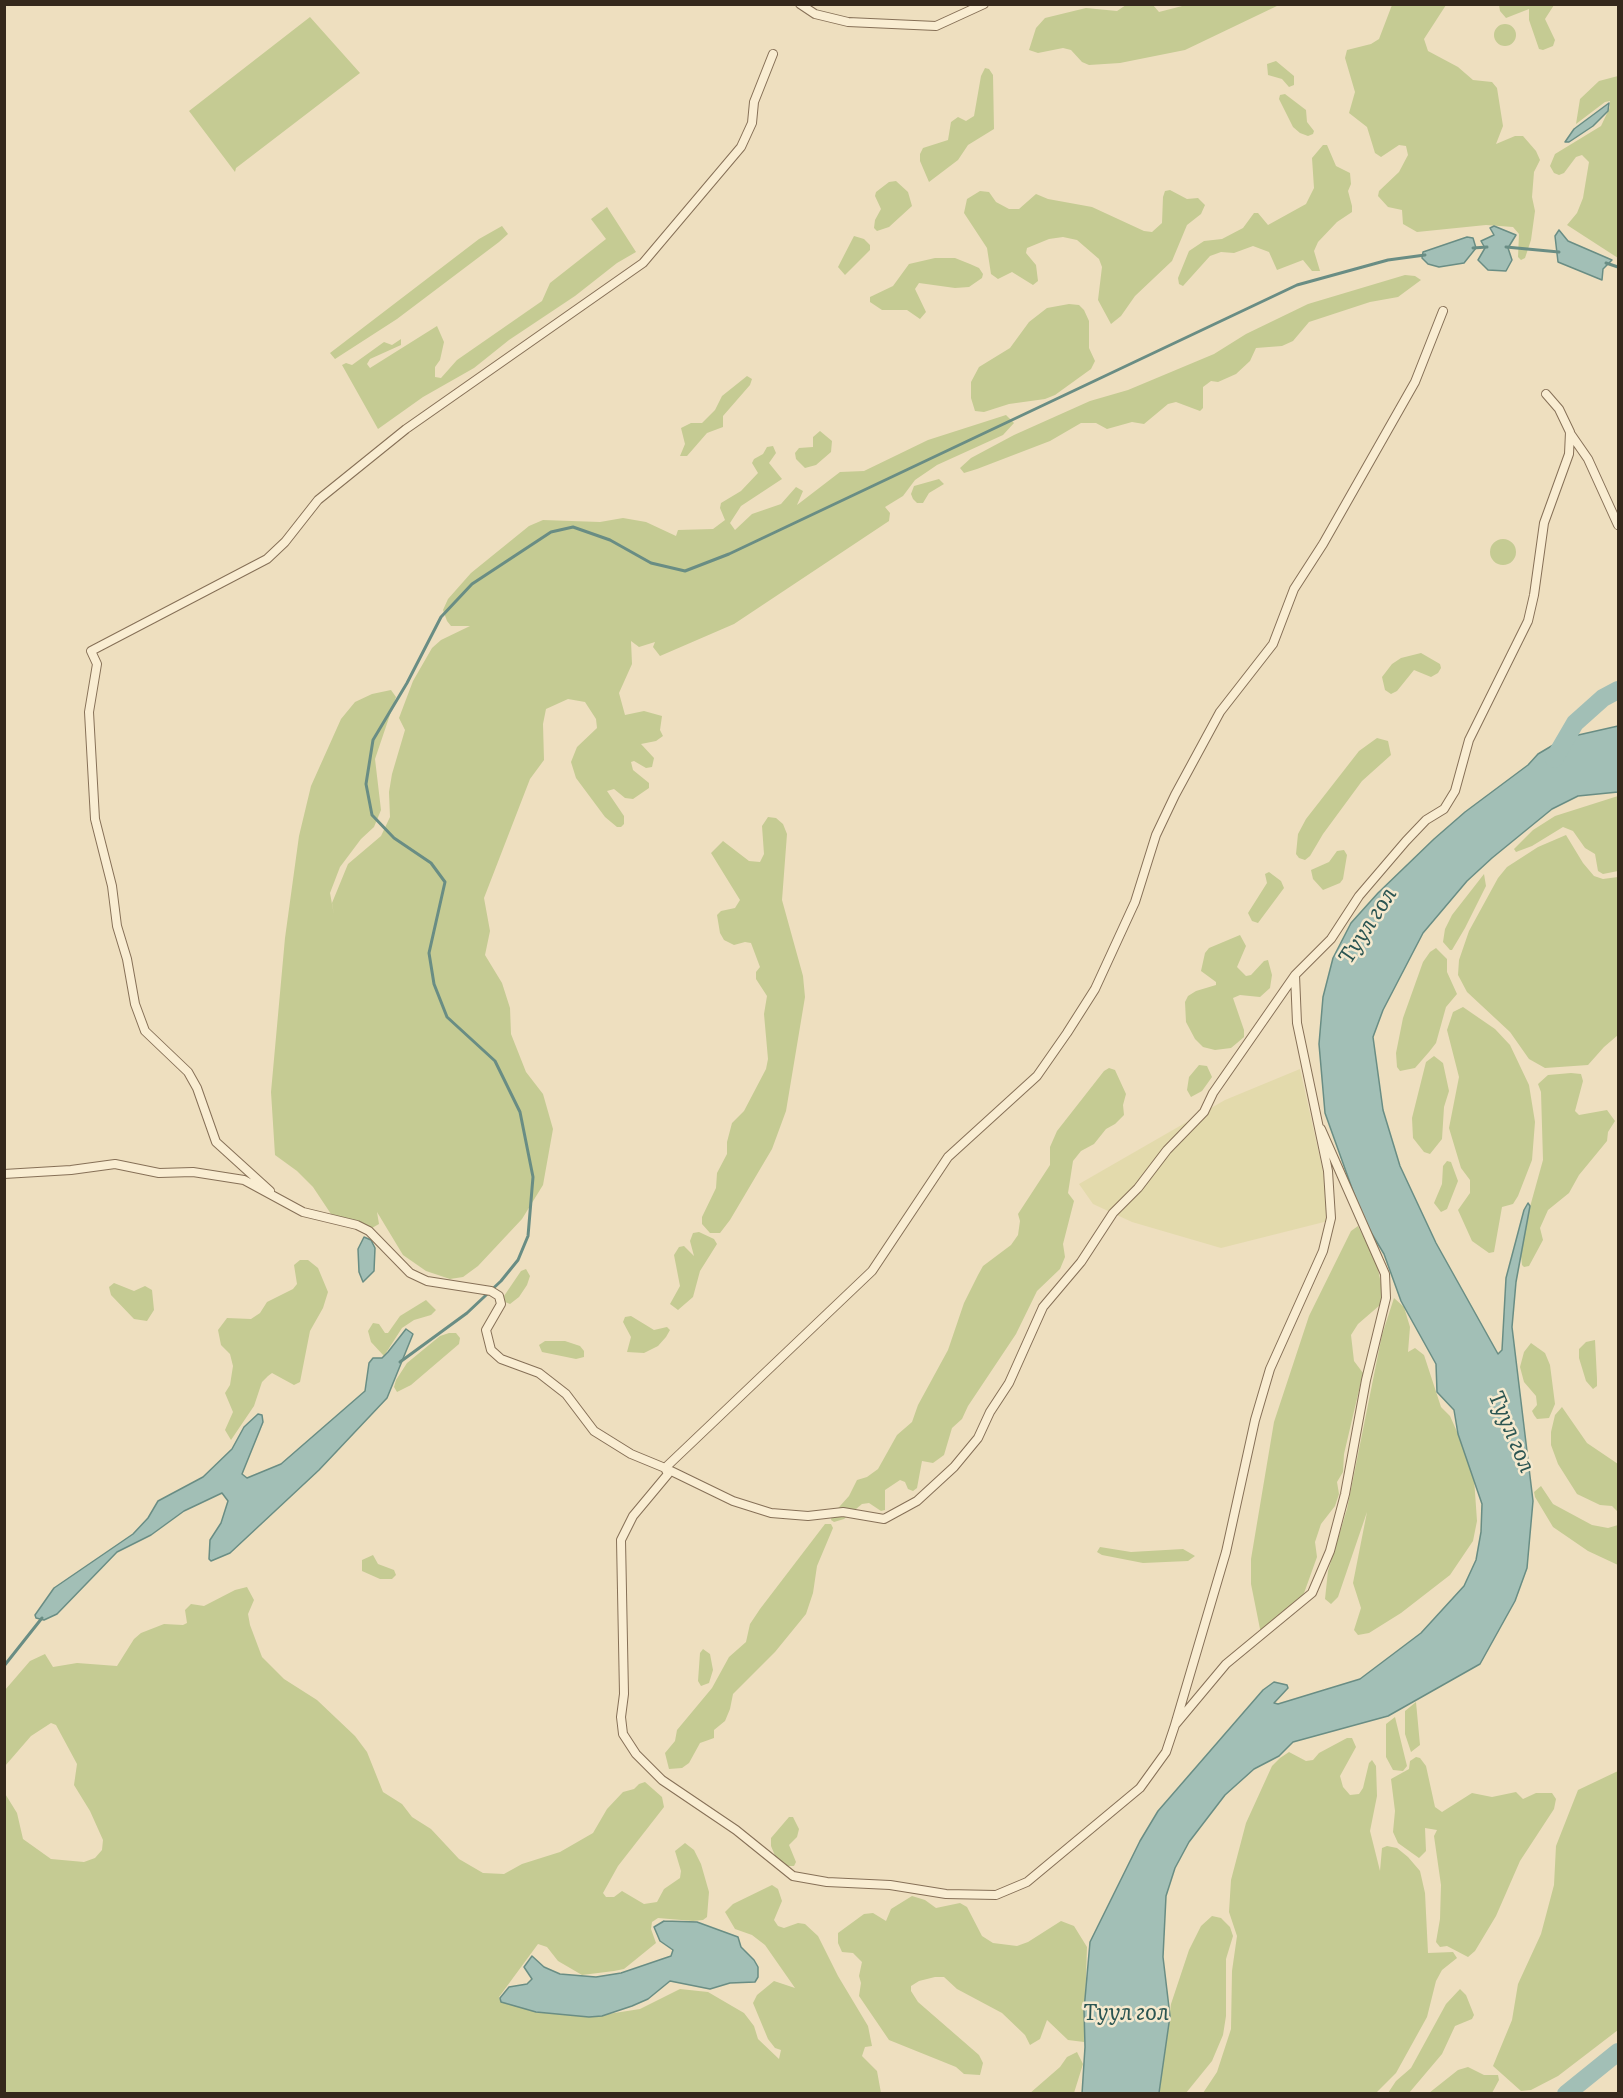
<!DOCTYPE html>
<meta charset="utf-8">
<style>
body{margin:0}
#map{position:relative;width:1623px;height:2098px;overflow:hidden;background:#eedfbf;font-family:Literata,serif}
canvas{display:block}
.frame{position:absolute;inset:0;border:6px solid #35281c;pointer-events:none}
</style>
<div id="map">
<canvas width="1623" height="2098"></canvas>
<div class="frame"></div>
</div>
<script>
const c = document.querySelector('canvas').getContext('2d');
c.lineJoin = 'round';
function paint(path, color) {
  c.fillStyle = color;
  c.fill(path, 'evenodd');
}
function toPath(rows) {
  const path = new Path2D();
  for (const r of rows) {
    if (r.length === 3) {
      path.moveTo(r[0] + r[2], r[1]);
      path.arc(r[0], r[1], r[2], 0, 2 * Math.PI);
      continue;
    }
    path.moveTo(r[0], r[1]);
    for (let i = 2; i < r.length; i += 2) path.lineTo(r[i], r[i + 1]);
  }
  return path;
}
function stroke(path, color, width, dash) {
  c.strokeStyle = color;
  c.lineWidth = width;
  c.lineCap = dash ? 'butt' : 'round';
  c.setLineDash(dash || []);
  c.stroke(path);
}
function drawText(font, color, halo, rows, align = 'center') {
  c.font = font + ' Literata,serif';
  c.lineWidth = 5;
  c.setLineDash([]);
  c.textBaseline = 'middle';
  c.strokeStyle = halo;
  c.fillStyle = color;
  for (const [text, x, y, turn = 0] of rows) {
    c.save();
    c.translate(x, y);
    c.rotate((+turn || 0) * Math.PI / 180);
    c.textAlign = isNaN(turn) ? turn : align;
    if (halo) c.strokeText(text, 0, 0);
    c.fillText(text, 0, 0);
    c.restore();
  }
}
paint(toPath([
 [1300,1069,1326,1185,1328,1221,1221,1248,1132,1222,1093,1204,1079,1184,1225,1100]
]), '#e3daac');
paint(toPath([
 [1126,5,1153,5,1159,12,1186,5,1279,5,1185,50,1120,63,1089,65,1082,62,1071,50,1063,48,1038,53,1029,50,1036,28,1045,18,1086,8,1117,11],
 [1392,5,1446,5,1424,39,1428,51,1458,67,1473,80,1492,82,1497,88,1503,126,1496,144,1515,136,1523,136,1536,151,1540,160,1534,172,1532,197,1535,211,1531,240,1525,258,1521,260,1518,257,1519,234,1513,227,1486,225,1417,232,1403,224,1402,210,1388,207,1378,196,1379,191,1399,172,1408,155,1406,146,1399,145,1381,157,1375,153,1367,127,1349,113,1355,92,1345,58,1347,50,1371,44,1379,39],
 [1499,5,1554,5,1545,19,1555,40,1553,46,1543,50,1539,49,1529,20,1529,9,1506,18,1500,11],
 [310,17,360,73,236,168,235,172,189,111],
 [1505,35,11],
 [1276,61,1294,76,1294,85,1289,87,1282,79,1268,75,1267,64],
 [985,68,989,69,993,75,994,129,968,145,958,160,929,182,920,161,920,154,923,148,948,140,951,122,958,117,966,121,974,116,981,76],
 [1618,76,1618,258,1567,225,1577,213,1583,198,1589,162,1582,155,1576,157,1564,173,1559,175,1554,173,1550,166,1555,154,1601,126,1610,107,1610,101,1605,102,1576,124,1580,99,1599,81],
 [1285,94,1306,110,1307,122,1314,131,1313,134,1308,136,1300,133,1293,127,1279,99,1280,95],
 [1323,145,1327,145,1336,166,1350,173,1351,184,1348,191,1352,206,1352,212,1337,222,1318,242,1314,251,1320,271,1312,271,1303,260,1277,270,1269,252,1253,246,1234,253,1221,252,1210,256,1183,286,1179,284,1178,278,1189,251,1204,241,1222,239,1243,228,1254,213,1258,213,1268,225,1306,204,1314,188,1312,158],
 [896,181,908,192,912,206,889,227,877,231,874,228,875,220,881,209,875,196,876,192,889,182],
 [1170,190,1187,199,1198,198,1205,205,1201,214,1187,225,1172,261,1135,296,1121,316,1111,324,1098,300,1102,267,1099,259,1077,240,1063,237,1049,239,1027,248,1026,253,1036,265,1038,281,1033,285,1012,272,998,279,991,274,987,248,964,213,967,199,980,191,989,192,996,202,1009,209,1019,209,1036,194,1048,199,1092,207,1144,231,1152,232,1162,223,1163,197,1165,191],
 [607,207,636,252,617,263,575,296,509,340,474,368,423,397,378,429,342,365,346,363,352,365,384,342,392,345,401,339,401,345,370,359,367,364,370,368,437,326,444,342,440,360,435,367,435,377,441,378,457,360,542,301,550,283,606,239,591,219],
 [502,226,508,234,499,242,397,319,335,359,330,353,479,239],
 [854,236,864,239,870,245,870,250,845,275,838,267],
 [935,258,955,258,970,264,979,268,983,274,982,278,969,287,955,288,919,283,915,289,926,312,920,319,907,310,882,310,870,302,870,297,893,286,909,264],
 [1405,275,1415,276,1421,280,1398,297,1370,302,1309,322,1293,341,1282,346,1256,348,1250,361,1236,374,1218,382,1211,381,1203,387,1203,408,1200,411,1176,402,1168,404,1144,424,1132,422,1107,429,1096,423,1081,423,1050,441,977,469,964,473,960,468,971,458,1014,435,1090,401,1128,390,1214,354,1246,334,1308,304],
 [1069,304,1079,305,1084,310,1089,321,1089,348,1095,361,1091,369,1055,395,1045,399,1009,404,984,412,975,411,971,398,971,382,979,367,1010,348,1029,322,1047,308],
 [747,376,752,379,750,385,723,416,723,427,707,433,687,456,680,456,685,444,681,428,691,423,702,423,715,410,722,396],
 [1006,415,1014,423,1003,435,937,465,915,480,903,496,885,507,890,513,889,521,734,624,660,656,653,647,655,642,639,647,631,641,632,664,619,693,625,715,644,711,662,716,660,730,663,736,656,741,641,744,654,758,652,767,646,768,634,761,631,762,633,770,649,783,649,788,633,799,625,798,614,789,607,791,624,816,624,824,621,827,617,827,605,817,576,778,571,762,577,747,597,728,596,719,585,702,568,699,546,709,543,724,544,760,530,779,484,898,490,931,485,955,502,983,510,1008,511,1034,526,1072,543,1094,553,1129,543,1185,522,1219,478,1266,463,1277,450,1279,426,1271,403,1255,377,1212,379,1224,372,1228,331,1214,313,1187,297,1171,275,1155,271,1092,285,938,299,836,311,786,341,719,355,702,372,694,391,690,396,697,375,759,381,810,374,827,361,839,340,867,330,893,334,915,332,903,348,864,381,836,390,817,389,792,392,774,405,730,399,718,413,681,432,648,441,640,470,626,451,626,447,621,443,610,448,599,471,573,529,526,543,520,600,522,623,518,646,522,676,536,678,530,713,529,725,520,720,508,721,503,741,491,758,473,752,463,754,459,763,454,767,447,773,446,776,453,769,463,782,479,741,506,730,523,735,530,752,514,781,504,796,487,803,491,797,505,840,472,864,471,928,440],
 [820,431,832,441,831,452,816,465,805,468,796,459,795,453,799,448,813,447,813,437],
 [939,479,944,484,929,493,923,503,917,503,913,499,911,494,914,486],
 [1503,552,13],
 [1421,653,1440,664,1441,668,1438,673,1431,677,1414,670,1397,691,1391,694,1385,690,1382,677,1392,664,1401,658],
 [1377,738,1388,741,1391,755,1362,781,1323,834,1310,856,1305,860,1299,858,1296,854,1298,834,1306,819,1359,751],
 [1618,796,1618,871,1603,874,1598,871,1595,854,1585,848,1573,831,1563,827,1532,846,1516,852,1514,849,1533,830,1555,816],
 [768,817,776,818,783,824,787,834,782,900,803,976,805,997,786,1111,772,1149,730,1220,720,1233,710,1233,702,1224,702,1217,716,1188,717,1173,727,1154,727,1142,732,1123,744,1111,766,1069,768,1059,764,1014,767,996,756,979,756,972,760,967,751,943,745,942,734,945,724,940,720,933,717,915,721,911,735,908,740,900,711,853,723,841,749,861,760,862,764,854,762,826],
 [1566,835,1583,863,1594,876,1603,879,1618,877,1618,1035,1604,1047,1588,1065,1545,1068,1529,1059,1510,1032,1467,992,1458,975,1459,960,1469,931,1498,878,1507,867,1538,847],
 [1344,850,1347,855,1343,879,1340,883,1323,890,1313,879,1311,870,1329,862,1337,851],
 [1269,872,1281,881,1284,888,1258,923,1252,921,1248,913,1267,883,1265,874],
 [1484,874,1486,886,1465,928,1452,950,1450,950,1443,942,1445,929,1452,915],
 [1240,935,1246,946,1237,967,1246,976,1251,975,1264,961,1268,960,1272,975,1270,988,1260,997,1240,995,1233,998,1244,1030,1244,1037,1237,1043,1231,1048,1215,1050,1203,1047,1195,1039,1186,1022,1185,1002,1188,996,1196,991,1216,985,1216,982,1201,971,1205,953,1209,948],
 [1436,948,1447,959,1447,972,1457,994,1446,1007,1436,1043,1429,1052,1415,1068,1400,1071,1397,1067,1396,1053,1403,1018,1423,962,1430,952],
 [1463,1007,1495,1029,1510,1045,1529,1085,1535,1122,1532,1160,1518,1196,1513,1204,1502,1207,1494,1252,1489,1253,1472,1241,1458,1210,1470,1193,1470,1180,1461,1168,1449,1128,1459,1077,1447,1030,1453,1012],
 [1434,1056,1443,1063,1449,1091,1444,1107,1442,1139,1430,1154,1424,1152,1413,1138,1412,1118,1426,1062],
 [1199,1065,1207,1066,1212,1077,1202,1091,1191,1097,1187,1090,1189,1077],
 [1109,1068,1115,1070,1126,1094,1123,1105,1124,1115,1115,1124,1106,1129,1094,1144,1081,1151,1073,1161,1068,1193,1074,1201,1063,1244,1065,1257,1060,1269,1037,1291,1016,1334,968,1406,962,1419,952,1428,944,1455,933,1463,922,1461,917,1488,913,1491,908,1489,905,1482,900,1480,885,1490,885,1510,881,1511,869,1503,862,1504,844,1519,834,1522,831,1520,832,1515,849,1496,857,1480,867,1477,878,1469,897,1435,912,1422,918,1405,948,1350,964,1303,978,1275,983,1266,1011,1245,1018,1235,1020,1221,1018,1214,1050,1165,1050,1147,1057,1131,1104,1071],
 [1571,1073,1581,1074,1583,1081,1575,1111,1579,1115,1607,1110,1615,1121,1608,1132,1607,1141,1579,1175,1569,1193,1548,1210,1540,1228,1543,1240,1529,1266,1524,1267,1522,1265,1521,1256,1528,1214,1543,1160,1541,1092,1538,1084,1548,1075],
 [1447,1161,1451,1162,1458,1181,1447,1209,1441,1212,1434,1203,1442,1184,1443,1166],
 [1358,1226,1377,1264,1383,1294,1380,1305,1358,1324,1351,1335,1354,1361,1363,1373,1344,1454,1343,1472,1337,1482,1339,1494,1335,1506,1321,1524,1315,1542,1317,1557,1303,1596,1267,1629,1260,1629,1251,1584,1251,1559,1274,1422,1309,1316,1351,1231],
 [699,1232,714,1239,717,1244,700,1271,693,1297,678,1310,670,1304,680,1286,674,1255,679,1247,684,1246,694,1256,690,1241,693,1233],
 [300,1260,308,1260,318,1268,328,1292,323,1308,310,1331,300,1382,294,1385,272,1373,268,1376,262,1382,254,1406,231,1440,225,1430,233,1412,225,1393,230,1385,233,1366,230,1354,221,1345,218,1330,227,1318,251,1319,260,1313,267,1302,293,1289,297,1284,294,1265],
 [526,1269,530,1276,527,1285,519,1297,510,1304,505,1302,504,1296,521,1271],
 [114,1283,134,1291,145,1286,152,1290,154,1310,147,1321,134,1319,111,1295,109,1287],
 [1394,1298,1404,1307,1410,1327,1408,1352,1415,1348,1424,1355,1441,1407,1450,1416,1458,1434,1474,1478,1477,1521,1473,1541,1450,1575,1401,1613,1369,1633,1358,1635,1354,1630,1361,1608,1353,1583,1367,1512,1338,1597,1331,1604,1325,1599,1328,1571,1347,1509,1382,1335],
 [426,1300,436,1310,431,1315,414,1320,402,1328,384,1356,371,1342,368,1331,373,1323,379,1324,385,1333,388,1333,400,1316],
 [631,1316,654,1330,667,1327,670,1330,666,1337,658,1346,644,1353,627,1352,631,1337,623,1322,625,1317],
 [449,1333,456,1333,460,1338,459,1344,411,1385,397,1392,394,1387,396,1380,407,1363,440,1336],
 [1595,1340,1597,1379,1597,1386,1593,1389,1586,1381,1579,1358,1579,1349,1586,1342],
 [545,1341,565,1341,580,1346,584,1351,584,1357,576,1359,542,1352,539,1345],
 [1531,1343,1545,1353,1550,1365,1555,1404,1549,1418,1537,1419,1534,1415,1532,1411,1537,1405,1536,1396,1524,1382,1520,1367,1524,1352],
 [1562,1407,1587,1443,1618,1464,1618,1512,1612,1506,1600,1505,1577,1494,1558,1464,1551,1445,1551,1432,1555,1415],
 [1541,1486,1553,1504,1592,1525,1608,1528,1618,1525,1618,1565,1588,1551,1553,1527,1535,1497,1534,1492],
 [825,1524,831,1524,833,1528,817,1566,813,1593,806,1614,775,1652,733,1694,730,1709,725,1721,714,1730,714,1738,700,1743,689,1763,682,1768,669,1769,665,1753,675,1741,677,1730,712,1688,729,1657,746,1642,750,1624,760,1609],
 [1100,1547,1131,1552,1183,1549,1195,1556,1188,1561,1143,1563,1102,1555,1097,1552],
 [373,1555,378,1564,394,1570,396,1575,392,1579,380,1579,362,1571,362,1560],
 [247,1587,254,1600,248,1614,250,1625,262,1657,284,1679,317,1700,355,1736,367,1752,383,1792,402,1804,412,1817,431,1829,459,1859,483,1873,504,1874,522,1864,560,1852,593,1833,607,1809,623,1792,634,1789,639,1784,645,1782,662,1797,664,1807,618,1866,603,1893,606,1897,614,1897,622,1891,644,1904,657,1902,664,1889,680,1878,681,1871,675,1851,685,1843,694,1850,701,1864,709,1892,707,1917,703,1920,693,1921,658,1918,652,1922,651,1929,656,1943,624,1969,614,1971,582,1975,558,1961,547,1947,538,1944,499,1997,501,2002,536,2012,589,2017,640,2009,680,1989,708,1992,744,2013,754,2026,758,2039,779,2059,781,2050,775,2048,768,2039,753,2003,757,1995,774,1981,795,1988,765,1945,752,1935,735,1929,725,1912,733,1904,772,1885,778,1889,782,1901,774,1920,778,1926,784,1928,798,1923,805,1924,818,1936,838,1976,868,2026,872,2046,865,2047,862,2056,877,2071,881,2093,5,2093,4,1792,17,1813,23,1839,51,1859,84,1862,95,1858,102,1850,103,1840,90,1811,74,1785,77,1764,56,1725,51,1723,31,1736,5,1766,5,1690,30,1661,45,1654,53,1667,77,1663,117,1666,134,1639,141,1633,164,1624,183,1625,187,1623,185,1610,191,1604,204,1606,235,1590],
 [703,1649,710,1654,713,1670,709,1683,701,1686,698,1681,700,1653],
 [1416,1702,1420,1745,1411,1752,1405,1734,1405,1711],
 [1395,1717,1407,1766,1403,1771,1393,1770,1386,1757,1386,1724],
 [1347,1738,1352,1738,1356,1747,1340,1776,1343,1787,1350,1795,1359,1794,1363,1788,1369,1763,1372,1760,1376,1766,1377,1796,1370,1831,1380,1871,1382,1848,1387,1846,1397,1848,1408,1857,1420,1871,1425,1893,1428,1953,1453,1952,1457,1958,1442,1970,1436,1981,1427,2017,1396,2073,1376,2093,1203,2093,1217,2072,1231,2029,1232,1971,1237,1936,1229,1912,1231,1880,1246,1823,1272,1766,1280,1758,1289,1752,1306,1761,1313,1760,1319,1753],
 [1416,1757,1420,1758,1426,1766,1435,1807,1442,1812,1472,1793,1492,1797,1516,1792,1523,1799,1536,1793,1552,1793,1556,1799,1554,1809,1520,1861,1496,1916,1475,1951,1468,1957,1447,1946,1440,1947,1436,1942,1440,1919,1441,1885,1434,1836,1437,1830,1425,1828,1426,1851,1419,1858,1398,1843,1393,1832,1395,1811,1391,1779,1409,1769,1410,1761],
 [1618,1771,1618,2030,1558,2076,1531,2090,1521,2091,1493,2066,1512,2020,1518,1984,1541,1934,1554,1885,1556,1846,1578,1790],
 [789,1817,793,1817,799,1829,797,1837,789,1845,796,1862,794,1866,787,1866,776,1858,771,1846,771,1838],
 [912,1896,925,1900,936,1908,960,1903,967,1907,982,1936,993,1943,1017,1946,1028,1942,1061,1921,1074,1926,1087,1947,1084,2042,1068,2040,1047,2020,1040,2039,1030,2045,1025,2035,1002,2013,957,1989,944,1977,935,1977,919,1981,911,1986,911,1991,918,2002,979,2055,983,2063,980,2075,964,2074,956,2067,889,2040,859,1996,861,1983,859,1976,862,1962,853,1953,842,1952,838,1943,838,1933,864,1914,873,1913,886,1921,891,1909],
 [1212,1916,1221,1918,1230,1927,1233,1936,1226,1959,1226,2016,1223,2035,1212,2061,1186,2093,1159,2094,1171,2004,1189,1950,1201,1926],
 [1460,1989,1466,1995,1474,2015,1472,2019,1455,2026,1442,2054,1409,2093,1388,2093,1396,2081,1411,2068,1446,2004],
 [1077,2052,1083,2064,1074,2093,1029,2094,1060,2067,1067,2057],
 [1468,2067,1484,2075,1498,2075,1499,2080,1492,2093,1429,2093,1458,2070]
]), '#c5cb93');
const water = toPath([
 [1609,103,1608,111,1593,126,1569,142,1565,142,1574,129,1609,103],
 [1494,226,1516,235,1508,248,1512,260,1506,271,1488,270,1478,260,1485,248,1481,241,1494,235,1490,228,1494,226],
 [1559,230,1568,241,1612,260,1603,269,1602,280,1558,262,1555,236,1559,230],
 [1467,237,1473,238,1476,248,1464,263,1439,267,1428,264,1422,258,1423,252,1467,237],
 [1618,726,1618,792,1578,796,1552,809,1492,858,1467,881,1423,933,1383,1010,1373,1037,1383,1110,1400,1166,1436,1243,1498,1354,1502,1350,1506,1278,1524,1210,1528,1203,1530,1206,1516,1282,1512,1327,1533,1501,1527,1568,1515,1601,1480,1664,1388,1716,1293,1742,1279,1756,1254,1769,1225,1795,1189,1842,1175,1868,1166,1896,1163,1957,1170,2016,1159,2093,1082,2094,1085,2047,1084,2010,1090,1942,1140,1841,1158,1811,1263,1690,1274,1682,1287,1685,1288,1688,1274,1703,1278,1704,1360,1679,1421,1633,1464,1586,1476,1560,1481,1532,1482,1504,1458,1434,1454,1410,1437,1392,1436,1364,1401,1301,1384,1254,1363,1219,1325,1113,1319,1044,1323,997,1333,958,1351,923,1378,893,1434,839,1465,812,1528,765,1538,754,1565,738,1618,726],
 [364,1237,371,1240,375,1248,374,1271,363,1282,359,1272,358,1249,364,1237],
 [406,1329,413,1334,387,1398,319,1470,230,1553,211,1561,209,1559,210,1540,221,1523,228,1501,222,1493,184,1511,151,1535,117,1552,57,1614,44,1620,36,1618,35,1615,54,1588,133,1534,148,1518,158,1501,203,1477,232,1449,244,1427,258,1414,262,1415,263,1422,242,1474,247,1478,281,1464,365,1391,369,1363,373,1358,382,1358,388,1352,406,1329],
 [664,1921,697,1922,738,1937,741,1947,754,1960,758,1967,758,1977,755,1982,730,1983,710,1989,670,1981,648,1999,632,2006,602,2016,589,2017,536,2012,501,2002,500,1998,509,1987,527,1984,532,1979,524,1967,532,1956,544,1967,560,1974,596,1977,621,1973,671,1956,673,1950,660,1941,654,1927,664,1921]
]);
paint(water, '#a2bfb6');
stroke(water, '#698d84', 1.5);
stroke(toPath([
 [1506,247,1559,252],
 [1473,248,1487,247],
 [1606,263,1618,267],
 [400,1362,467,1313,501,1281,518,1260,528,1236,533,1177,520,1112,495,1061,447,1017,434,984,429,953,445,882,431,863,394,838,372,815,366,784,373,740,407,683,441,617,472,584,551,532,573,527,610,540,651,563,685,571,729,554,1297,285,1388,260,1425,255],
 [4,1666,42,1618]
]), '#698d84', 3);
stroke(toPath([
 [1554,759,1575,723,1603,698,1618,690],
 [1566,2094,1618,2052]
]), '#a2bfb6', 18);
const minor = toPath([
 [800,4,815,14,848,22,936,26,984,4],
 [1570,433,1588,459,1618,525],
 [1295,975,1213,1093,1204,1112,1167,1150,1138,1188,1113,1213,1081,1262,1043,1307,1009,1383,990,1412,978,1438,954,1467,917,1501,884,1519,843,1512,808,1516,771,1513,733,1501,665,1468,872,1271,948,1157,1037,1076,1067,1033,1095,989,1135,902,1156,835,1175,795,1220,712,1273,644,1294,589,1323,544,1415,382,1443,311],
 [1321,1129,1385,1274,1386,1298,1366,1380,1345,1494,1330,1551,1312,1593,1226,1664,1175,1725,1226,1552,1255,1420,1270,1369,1323,1251,1331,1218,1328,1171,1297,1023,1295,975,1331,939,1359,896,1406,841,1426,820,1444,809,1455,791,1469,740,1528,621,1534,595,1544,523,1569,454,1570,432,1559,409,1546,394],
 [4,1174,71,1170,115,1164,159,1173,193,1172,244,1180,303,1212,357,1225,369,1231,410,1273,427,1281,491,1291,499,1296,501,1304,486,1330,491,1350,501,1359,539,1373,566,1394,594,1431,631,1454,665,1468,668,1474,633,1516,621,1540,624,1694,621,1717,623,1734,636,1754,662,1780,736,1830,793,1876,827,1882,890,1885,946,1894,996,1895,1027,1882,1140,1788,1166,1752,1175,1725],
 [270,1191,216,1142,197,1088,188,1072,145,1031,135,1004,127,959,117,926,112,886,95,819,89,712,97,664,91,651,267,559,285,542,318,500,406,429,643,263,741,147,752,123,754,102,773,54]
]);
stroke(minor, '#867057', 10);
stroke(minor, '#f9edd2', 8);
drawText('italic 22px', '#2b5552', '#f5e9ce', [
 ["Туул гол",1368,926,-57],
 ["Туул гол",1511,1432,67],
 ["Туул гол",1126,2014]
]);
</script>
